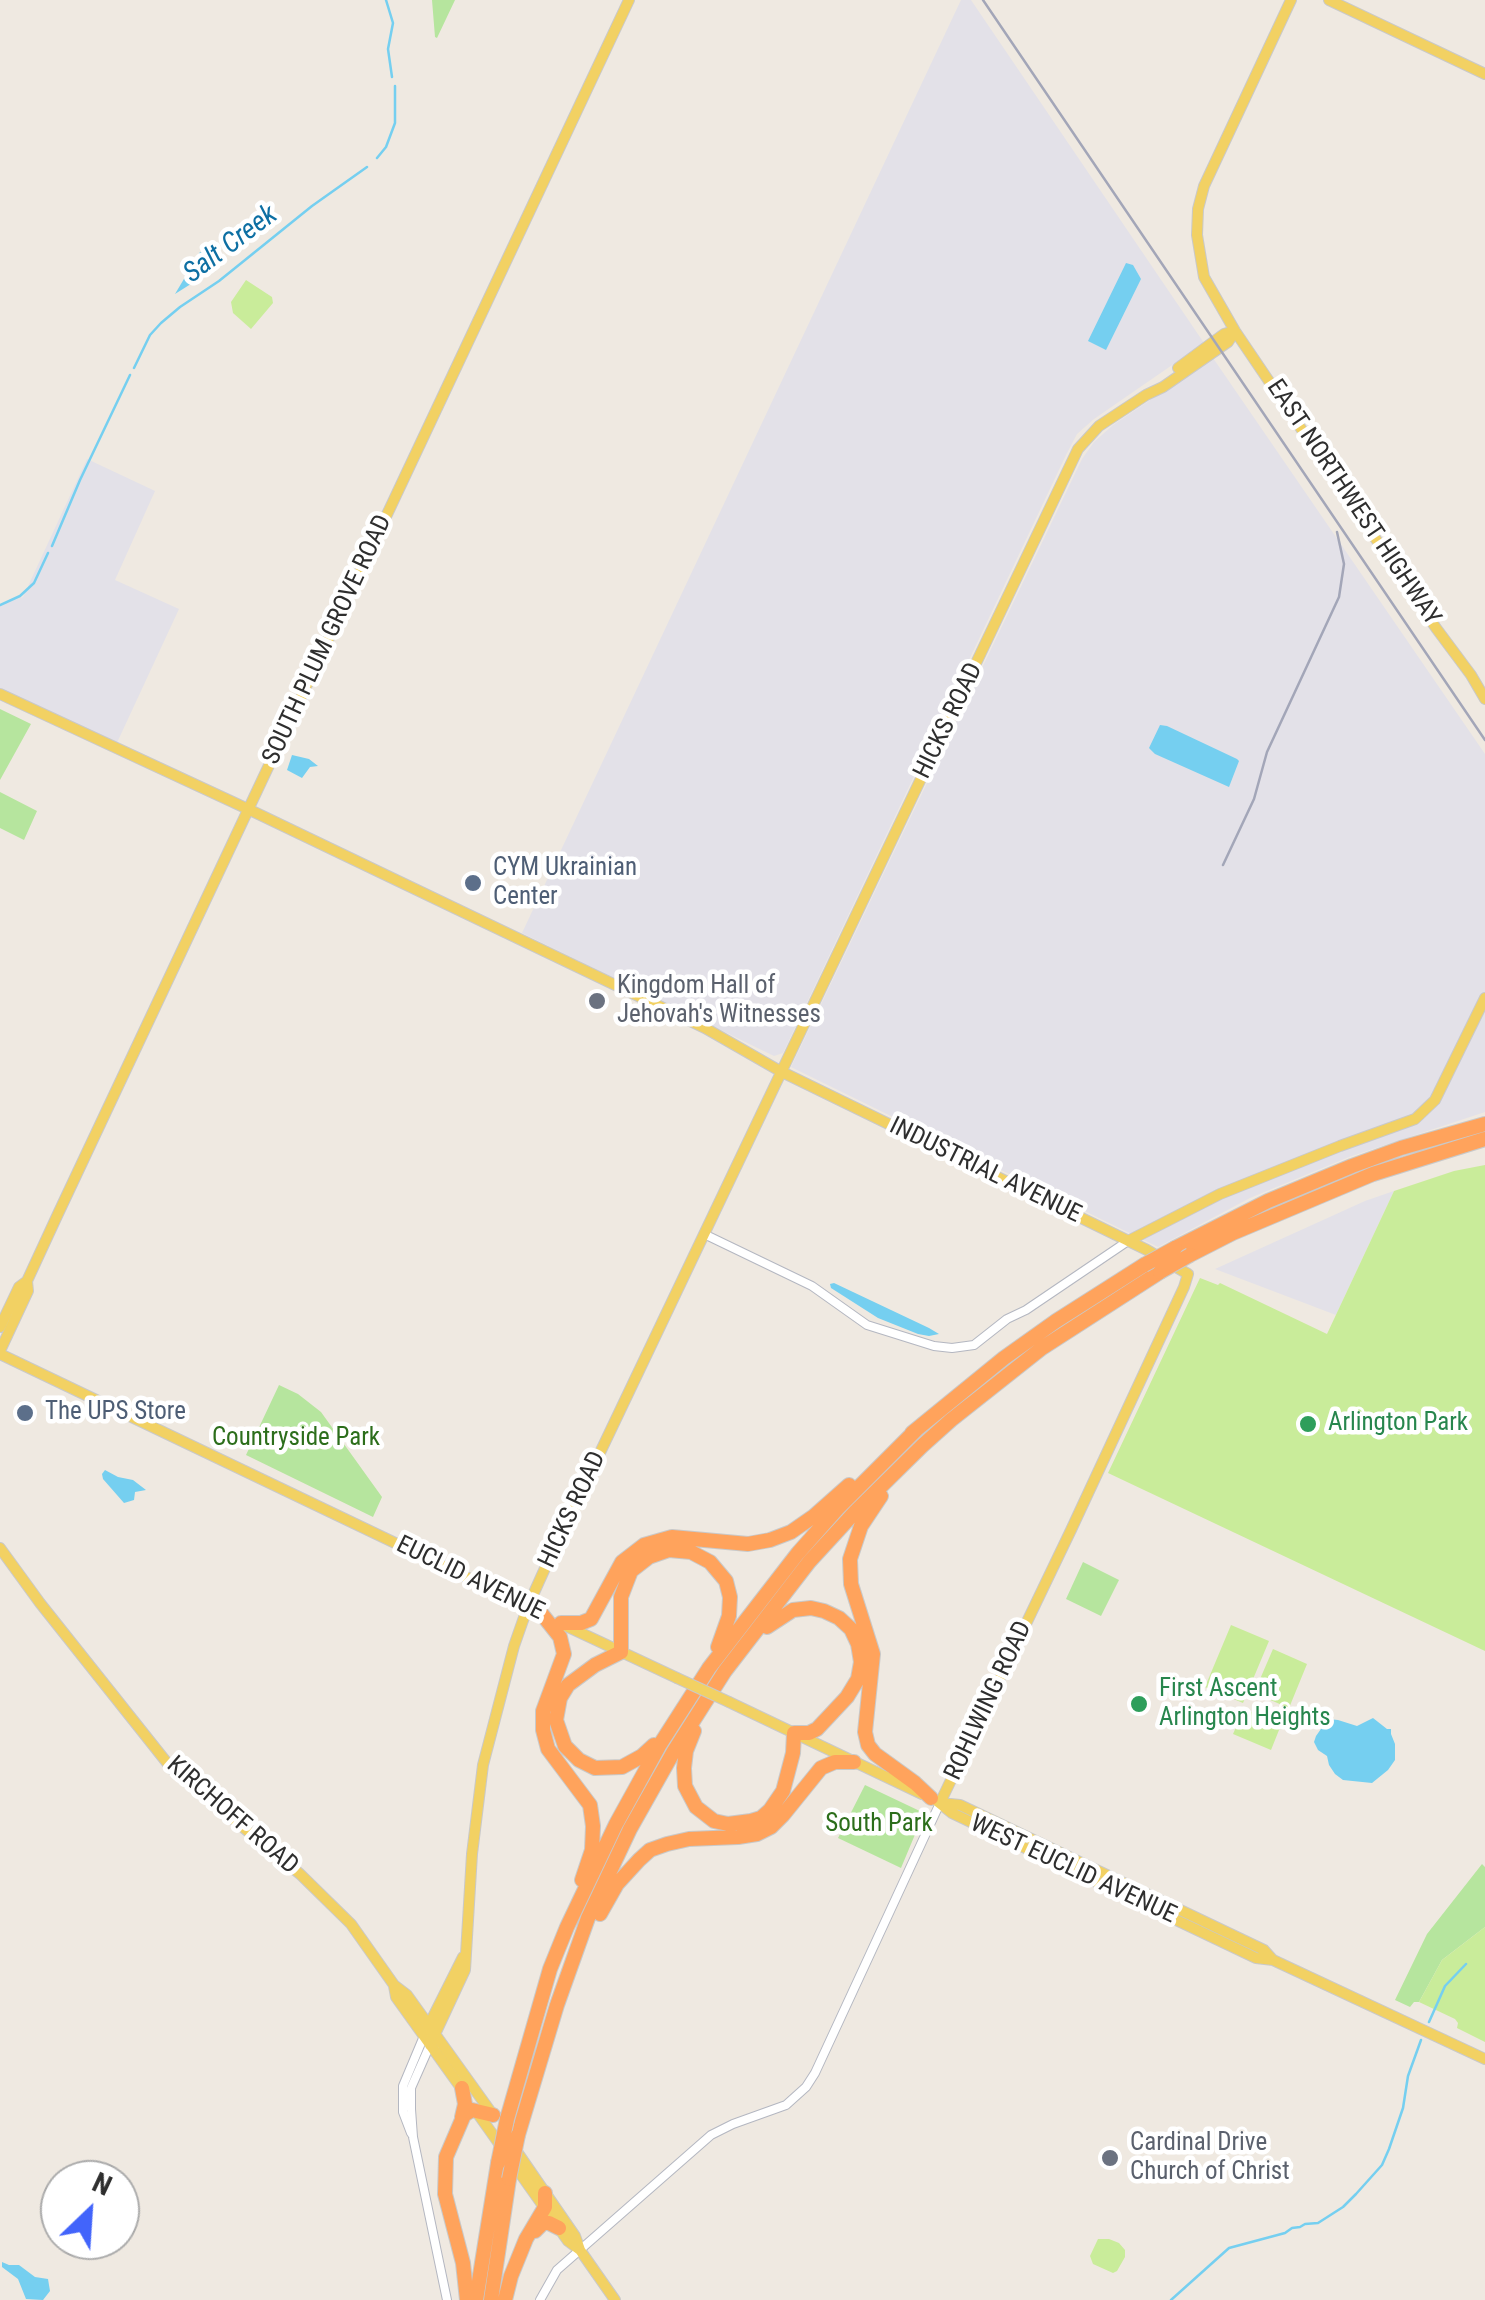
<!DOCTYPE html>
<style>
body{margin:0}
#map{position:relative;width:1485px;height:2300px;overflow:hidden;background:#efe9e1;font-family:"Roboto Condensed",sans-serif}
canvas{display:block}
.north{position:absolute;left:40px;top:2160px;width:100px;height:100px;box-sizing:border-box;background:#fff;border:2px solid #ababab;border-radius:50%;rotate:25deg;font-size:28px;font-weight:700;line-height:40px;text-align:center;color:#2e2e2e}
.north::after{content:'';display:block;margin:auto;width:35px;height:45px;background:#4264fb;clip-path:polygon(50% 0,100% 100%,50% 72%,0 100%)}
</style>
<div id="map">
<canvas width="1485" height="2300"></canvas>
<div class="north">N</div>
</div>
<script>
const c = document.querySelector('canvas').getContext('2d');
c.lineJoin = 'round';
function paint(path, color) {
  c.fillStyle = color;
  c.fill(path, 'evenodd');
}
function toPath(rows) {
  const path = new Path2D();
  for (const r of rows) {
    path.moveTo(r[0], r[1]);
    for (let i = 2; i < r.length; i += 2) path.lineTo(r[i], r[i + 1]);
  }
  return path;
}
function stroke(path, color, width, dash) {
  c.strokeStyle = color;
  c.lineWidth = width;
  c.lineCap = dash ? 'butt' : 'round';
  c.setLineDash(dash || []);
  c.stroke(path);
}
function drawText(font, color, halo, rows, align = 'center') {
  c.font = font + ' "Roboto Condensed",sans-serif';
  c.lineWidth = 9;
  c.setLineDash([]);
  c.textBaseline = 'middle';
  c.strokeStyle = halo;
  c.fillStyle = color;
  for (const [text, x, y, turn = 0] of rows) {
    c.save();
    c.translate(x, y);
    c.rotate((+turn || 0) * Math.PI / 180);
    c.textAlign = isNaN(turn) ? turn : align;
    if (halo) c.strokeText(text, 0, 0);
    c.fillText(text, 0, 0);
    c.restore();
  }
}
paint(toPath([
 [961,0,971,0,1204,343,1094,419,1077,434,1066,455,783,1053,774,1056,522,933],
 [1213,358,1485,754,1485,1112,1349,1157,1250,1198,1158,1247,791,1067,1082,459,1094,442,1113,425],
 [87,459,155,491,115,580,179,609,115,747,0,694,0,605,23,597],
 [1394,1191,1336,1315,1215,1269,1365,1201]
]), '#e3e1e8');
paint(toPath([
 [432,0,455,0,437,38,435,37],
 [0,709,31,724,0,780],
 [0,792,37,811,24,840,0,828],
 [279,1385,298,1394,321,1412,382,1497,373,1517,246,1455],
 [1083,1562,1119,1580,1101,1616,1066,1599],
 [865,1785,924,1813,901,1868,838,1838],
 [1482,1864,1485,1867,1485,1927,1442,1960,1419,2002,1414,2002,1410,2007,1395,2000,1427,1934]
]), '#b6e59e');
paint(toPath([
 [246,280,272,297,273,303,251,329,233,313,231,302],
 [1485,1165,1485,1651,1108,1473,1200,1278,1218,1285,1220,1283,1327,1334,1394,1191,1454,1171],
 [1231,1625,1269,1641,1243,1703,1205,1687],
 [1273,1649,1307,1664,1289,1708,1254,1693],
 [1244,1709,1281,1725,1271,1750,1233,1734],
 [1485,1927,1485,2042,1457,2028,1458,2023,1455,2019,1419,2002,1442,1960],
 [1098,2239,1109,2239,1119,2243,1125,2250,1125,2257,1117,2271,1113,2273,1093,2264,1090,2256]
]), '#c9ec9a');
paint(toPath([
 [200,252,216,260,194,282,175,294],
 [1126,263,1133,265,1141,279,1106,350,1088,341],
 [1160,725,1167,726,1237,759,1239,761,1229,787,1155,754,1149,748],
 [292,755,309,759,318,766,310,767,302,778,287,770],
 [834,1283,929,1328,939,1334,929,1336,918,1334,878,1318,831,1288,830,1284],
 [105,1470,118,1477,133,1480,146,1490,135,1492,134,1500,124,1503,103,1479,102,1474],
 [1373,1718,1387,1729,1391,1729,1391,1734,1395,1744,1395,1760,1388,1770,1372,1783,1343,1780,1335,1774,1329,1765,1327,1756,1318,1750,1314,1742,1316,1736,1328,1719,1338,1720,1357,1726],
 [2,2262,9,2265,19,2265,35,2277,48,2279,50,2291,43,2300,26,2299,18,2279,2,2267]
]), '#75cff0');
stroke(toPath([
 [386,0,393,23,388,49,392,77],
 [377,158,386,147,395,123,395,86],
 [134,368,150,335,161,323,180,307,219,281,312,206,367,167],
 [52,546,80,480,130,375],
 [0,605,20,596,34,583,48,553],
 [1429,2022,1445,1986,1466,1964],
 [1171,2300,1229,2248,1285,2233,1292,2228,1300,2227,1305,2224,1318,2223,1343,2207,1356,2194,1382,2165,1389,2149,1403,2108,1408,2076,1421,2040]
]), '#75cff0', 2.5);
const minor = toPath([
 [704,1234,812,1286,867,1325,934,1346,952,1348,974,1345,1007,1319,1026,1310,1128,1241],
 [430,2045,411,2088,411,2109,413,2137,447,2300],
 [411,2133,403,2112,403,2086,424,2036],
 [540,2300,557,2270,711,2135,733,2124,786,2105,806,2087,815,2073,940,1803]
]);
const major = toPath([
 [1291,0,1204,186,1198,209,1197,235,1204,277,1235,331,1436,628,1471,675,1485,699],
 [1329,0,1485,74],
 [1178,368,1224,334,1234,331],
 [0,694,250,810,705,1028,780,1071,1147,1250,1188,1274,1184,1287,1071,1530,940,1803],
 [1128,1241,1220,1194,1340,1146,1415,1119,1435,1100,1485,998],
 [0,1327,19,1287,27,1281],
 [0,1351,28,1291,27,1281,57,1216,629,0],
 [0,1354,531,1608],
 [0,1548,40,1603,172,1769,300,1874,351,1924,394,1985,407,1995,493,2115],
 [564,1625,677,1678],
 [729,1702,922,1794],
 [937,1801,952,1813,1256,1958,1273,1960,1485,2059],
 [941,1803,960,1805,1264,1950,1273,1960],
 [394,1986,396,1997,464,2092],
 [426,2031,463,1957],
 [430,2045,465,1970,472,1854,483,1765,514,1646,528,1606,546,1566,1078,449,1099,426,1146,395,1163,387,1228,342,1235,331],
 [476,2111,568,2241,580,2250,615,2300],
 [513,2146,575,2236,580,2250]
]);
const highway = toPath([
 [1175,1248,1268,1201,1352,1166,1401,1148,1485,1124],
 [1190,1255,1233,1233,1373,1174,1485,1139],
 [912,1433,1004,1358,1056,1321,1144,1265],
 [881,1496,861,1526,850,1559,851,1584,873,1654,865,1732,868,1745,875,1754,915,1783,931,1798],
 [541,1613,560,1637,564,1654,543,1711,543,1730,548,1749,590,1805,593,1826,592,1850,582,1880],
 [561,1623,581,1623,591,1619,622,1562,644,1545,672,1537,748,1544,770,1540,791,1532,814,1516,849,1485],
 [694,1731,686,1751,684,1768,685,1786,696,1807,714,1821,728,1824,751,1821,761,1818,770,1810,783,1791,793,1753,794,1733,809,1733,817,1729,847,1697,858,1679,861,1662,858,1644,851,1629,839,1618,824,1611,811,1608,793,1610,767,1627],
 [654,1745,642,1756,622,1767,595,1768,579,1760,565,1746,556,1720,560,1698,568,1685,595,1665,621,1652,621,1597,631,1571,649,1557,669,1550,691,1552,710,1562,726,1581,730,1597,729,1616,718,1647],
 [600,1914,617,1884,639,1860,650,1850,667,1844,689,1839,738,1837,757,1834,771,1827,783,1815,821,1768,835,1762,854,1762],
 [462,2088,465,2104,462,2117],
 [507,2119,550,1969,567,1927,616,1824,659,1746,709,1668,798,1553,837,1509,917,1429],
 [518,2135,557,2005,588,1918,630,1829,674,1751,725,1671,809,1562,855,1512,922,1446,951,1420,1042,1348,1160,1272],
 [535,2231,543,2223,549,2223,559,2228],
 [467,2300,463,2263,445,2194,446,2157,464,2115,472,2110,493,2115],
 [476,2300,498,2163],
 [491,2300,509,2179],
 [505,2300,511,2276,526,2239,545,2207,545,2193]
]);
stroke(minor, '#b4b7c1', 10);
stroke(major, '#c9c9c9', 12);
stroke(highway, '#c9c9c9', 16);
stroke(minor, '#fff', 8);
stroke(major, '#f2d163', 10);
stroke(highway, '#ffa35c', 14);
stroke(toPath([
 [983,0,1485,740],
 [1223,865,1254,799,1267,752,1339,597,1344,564,1337,532]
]), '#a3a6b8', 2.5);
const majorBridge = toPath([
 [677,1678,729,1702]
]);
const highwayBridge = toPath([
 [1144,1265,1175,1248],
 [1160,1272,1190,1255],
 [498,2163,507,2119],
 [509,2179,518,2135]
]);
stroke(majorBridge, '#c9c9c9', 12, []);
stroke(highwayBridge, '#c9c9c9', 16, []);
stroke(majorBridge, '#f2d163', 10);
stroke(highwayBridge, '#ffa35c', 14);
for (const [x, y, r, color] of [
 [473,883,10,"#5c6f8a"],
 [597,1001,10,"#6b7280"],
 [25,1413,10,"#5c6f8a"],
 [1308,1424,10,"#2e9e5b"],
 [1139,1704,10,"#2e9e5b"],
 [1110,2158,10,"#6b7280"]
]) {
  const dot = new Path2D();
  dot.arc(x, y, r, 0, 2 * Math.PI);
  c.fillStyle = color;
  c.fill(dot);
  stroke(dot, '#fff', 4);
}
drawText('25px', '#2e2e2e', '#fff', [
 ["EAST NORTHWEST HIGHWAY",1353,503,56],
 ["SOUTH PLUM GROVE ROAD",328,640,-65],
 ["HICKS ROAD",949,721,-64],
 ["INDUSTRIAL AVENUE",985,1171,26],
 ["HICKS ROAD",573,1510,-65],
 ["EUCLID AVENUE",470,1579,26],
 ["ROHLWING ROAD",989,1701,-65],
 ["KIRCHOFF ROAD",232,1816,41],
 ["WEST EUCLID AVENUE",1073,1870,25]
]);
drawText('25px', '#4e5e75', '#fff', [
 ["CYM Ukrainian",493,869],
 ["Center",493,898],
 ["The UPS Store",45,1413]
], 'left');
drawText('25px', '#5b616d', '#fff', [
 ["Kingdom Hall of",617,987],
 ["Jehovah's Witnesses",617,1016],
 ["Cardinal Drive",1130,2144],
 ["Church of Christ",1130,2173]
], 'left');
drawText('25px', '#27864d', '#fff', [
 ["Arlington Park",1328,1424],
 ["First Ascent",1159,1690],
 ["Arlington Heights",1159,1719]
], 'left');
drawText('25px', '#2c6e1b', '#fff', [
 ["Countryside Park",296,1439],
 ["South Park",879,1825]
]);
drawText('italic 28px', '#0d6fa3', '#fff', [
 ["Salt Creek",231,245,-37]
]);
</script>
